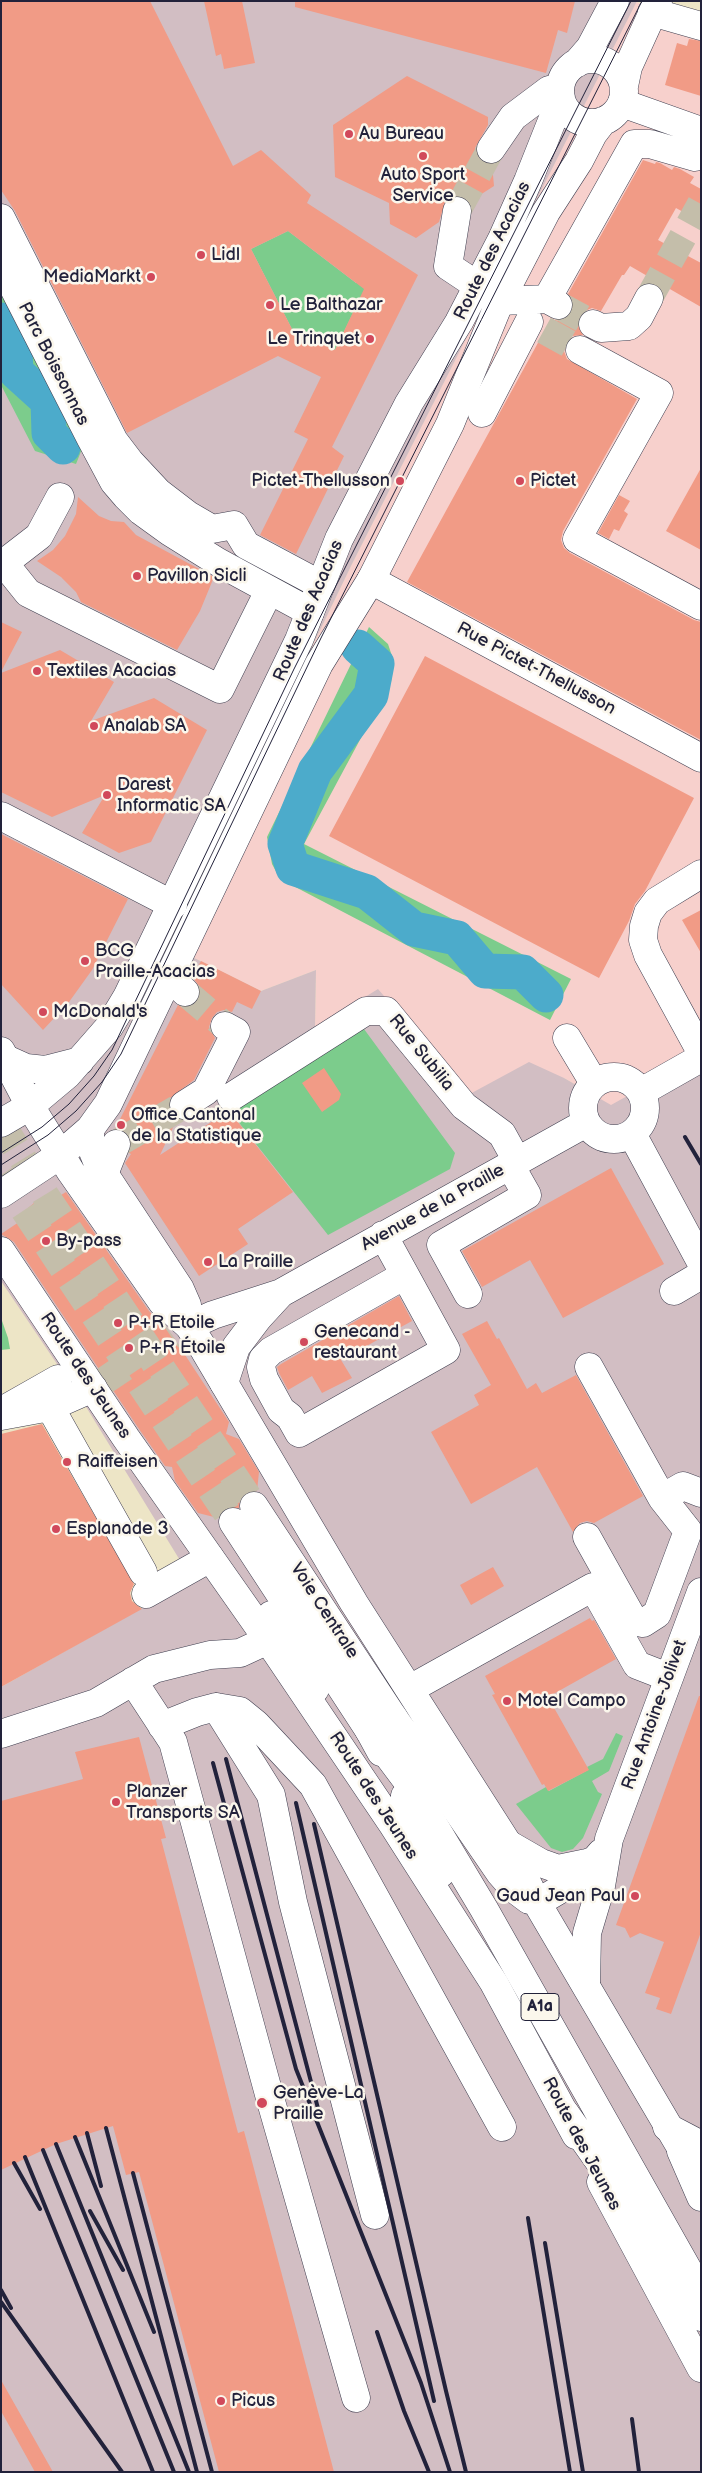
<!DOCTYPE html>
<meta charset="utf-8">
<style>
body{margin:0}
#map{position:relative;width:702px;height:2473px;overflow:hidden;background:#ede5c6;font-family:"Balsamiq Sans",sans-serif}
canvas{display:block}
.frame{position:absolute;inset:0;border:2px solid #22223b;pointer-events:none}
</style>
<div id="map">
<canvas width="702" height="2473"></canvas>
<div class="frame"></div>
</div>
<script>
const c = document.querySelector('canvas').getContext('2d');
c.lineJoin = 'round';
function paint(path, color) {
  c.fillStyle = color;
  c.fill(path, 'evenodd');
}
function toPath(rows) {
  const path = new Path2D();
  for (const r of rows) {
    if (r.length === 3) {
      path.moveTo(r[0] + r[2], r[1]);
      path.arc(r[0], r[1], r[2], 0, 2 * Math.PI);
      continue;
    }
    path.moveTo(r[0], r[1]);
    for (let i = 2; i < r.length; i += 2) path.lineTo(r[i], r[i + 1]);
  }
  return path;
}
function stroke(path, color, width, dash) {
  c.strokeStyle = color;
  c.lineWidth = width;
  c.lineCap = dash ? 'butt' : 'round';
  c.setLineDash(dash || []);
  c.stroke(path);
}
function drawText(font, color, halo, rows, align = 'center') {
  c.font = font + ' "Balsamiq Sans",sans-serif';
  c.lineWidth = 5;
  c.setLineDash([]);
  c.textBaseline = 'middle';
  c.strokeStyle = halo;
  c.fillStyle = color;
  for (const [text, x, y, turn = 0] of rows) {
    c.save();
    c.translate(x, y);
    c.rotate((+turn || 0) * Math.PI / 180);
    c.textAlign = isNaN(turn) ? turn : align;
    if (halo) c.strokeText(text, 0, 0);
    c.fillText(text, 0, 0);
    c.restore();
  }
}
paint(toPath([
 [636,2,701,20,701,1055,611,1106,564,1078,468,1096,315,1028,316,970,261,991,168,945,352,564]
]), '#f7d0cc');
paint(toPath([
 [1,1,637,1,352,564,168,945,261,991,316,970,315,1028,378,989,468,1095,529,1062,564,1078,611,1105,701,1055,701,2472,1,2472,1,1687,192,1580,88,1410,1,1281]
]), '#d2bec3');
paint(toPath([
 [288,231,356,283,370,278,335,350,292,329,251,249],
 [1,283,84,444,76,464,35,451,1,385],
 [369,627,388,644,394,662,391,682,304,844,571,979,550,1020,280,879,272,864,267,837],
 [364,1029,455,1153,450,1169,328,1235,229,1110],
 [1,1318,8,1338,10,1349,1,1350],
 [616,1733,623,1736,609,1771,592,1781,598,1792,602,1794,583,1838,573,1849,562,1852,551,1848,516,1804,546,1787,549,1791,588,1770,587,1767,603,1759]
]), '#7ccc8c');
stroke(toPath([
 [1,320,14,333,16,372,48,401,49,433,63,447],
 [358,647,377,664,371,695,315,771,285,844,293,868,367,892,414,929,457,938,485,971,523,972,546,995]
]), '#4cabcb', 35);
paint(toPath([
 [1,1,150,1,233,166,261,150,311,195,307,203,418,275,332,447,344,456,296,554,260,535,308,439,294,432,321,377,278,356,127,433,15,211,1,190],
 [288,231,364,289,335,350,292,329,251,249],
 [204,1,242,1,255,63,224,69,221,54,216,56],
 [295,1,575,1,567,33,558,30,546,73,295,7],
 [689,39,701,41,701,96,665,85,677,43,687,46],
 [407,76,488,117,488,125,475,148,477,156,482,162,492,164,494,186,469,202,460,196,451,197,445,202,439,222,416,238,390,224,389,203,335,177,333,125],
 [643,160,655,164,656,162,660,163,672,170,674,167,680,169,694,177,690,183,701,189,701,222,676,208,658,240,701,263,701,307,630,266,624,275,622,275,601,311,592,308,585,311,579,317,578,325,583,335,572,336,567,342,564,351,567,359,637,399,563,531,561,540,564,548,570,553,694,620,701,622,701,740,407,582,551,319,559,321,566,319,571,313,574,304,568,294],
 [701,468,701,550,666,531],
 [619,495,630,501,624,511,628,514,619,531,614,529,609,539,598,533],
 [78,497,99,516,111,521,124,522,136,535,214,577,200,611,177,650,81,602,76,592,61,577,37,561,53,550,65,536,76,514],
 [1,622,22,632,1,672],
 [60,650,114,682,91,721,154,698,207,730,151,842,119,853,82,833,105,795,52,817,1,792,1,673],
 [425,656,694,798,645,891,635,904,629,921,599,978,329,836],
 [1,834,128,899,92,970,69,1002,43,1030,1,984],
 [701,910,701,953,682,920],
 [201,961,261,991,252,1009,237,1002,232,1012,224,1010,217,1012,212,1018,209,1027,215,1038,194,1080,170,1098,168,1106,171,1113,177,1119,160,1155,227,1112,230,1112,293,1192,238,1229,248,1244,199,1276,125,1163,131,1154,129,1153,131,1142,129,1135,122,1130,115,1129,178,1005,190,1007,196,1003,200,996,200,987,192,977],
 [324,1068,341,1094,339,1100,322,1112,302,1083],
 [611,1168,664,1264,563,1318,530,1260,482,1287,462,1251],
 [66,1192,149,1311,172,1335,229,1422,226,1434,239,1439,259,1472,257,1491,245,1493,240,1499,239,1508,225,1509,218,1518,198,1513,175,1481,172,1467,165,1466,139,1429,14,1242,1,1234,31,1214,28,1208,34,1203,42,1199,46,1204],
 [399,1296,412,1321,341,1360,352,1378,322,1393,312,1376,288,1390,279,1373,277,1367,281,1364],
 [487,1321,497,1339,499,1338,527,1389,536,1383,542,1393,576,1375,643,1496,594,1523,587,1521,580,1523,573,1532,537,1467,471,1504,431,1432,479,1405,474,1395,491,1385,462,1334],
 [42,1424,134,1584,130,1593,132,1601,142,1609,1,1687,1,1434],
 [493,1567,504,1586,471,1605,460,1585],
 [590,1618,592,1621,594,1620,616,1659,548,1697,589,1770,548,1791,544,1784,542,1785,492,1695,495,1694,485,1676],
 [699,1696,701,1696,701,1932,671,2014,656,2009,660,1998,645,1993,664,1942,640,1933,630,1938,625,1928,616,1925],
 [139,1737,166,1838,161,1839,238,2133,244,2131,334,2472,219,2472,139,2172,126,2175,113,2126,56,2144,1,2170,1,1801,83,1779,75,1752],
 [1,2380,53,2472,35,2472,1,2411]
]), '#f19b86');
stroke(toPath([
 [457,211,491,149],
 [649,298,701,204],
 [558,305,593,324],
 [544,330,580,350],
 [185,992,225,1026],
 [116,1144,184,1105]
]), '#c4beaa', 28, [28, 14]);
stroke(toPath([
 [1,1123,45,1195,254,1506],
 [1,1175,233,1522],
 [101,1383,172,1335]
]), '#c4beaa', 28, [28, 14]);
const minor = toPath([
 [652,12,701,26],
 [622,103,701,131],
 [491,149,513,117,549,90,560,88],
 [457,211,448,266,478,286],
 [1,218,114,441,130,462,158,492,188,515,212,529,234,525,246,545,321,585],
 [1,263,91,439,114,482,126,496,141,511,170,532,218,562,310,612],
 [547,299,634,144,650,144,695,157,701,138],
 [500,301,547,299,558,305],
 [593,324,601,328,629,326,639,317,649,298],
 [580,350,659,393,577,539,701,606],
 [482,413,529,322],
 [60,497,39,536,4,563,28,593,220,689,269,591],
 [371,580,701,758],
 [1,816,173,905],
 [701,874,657,901,648,913,644,926,643,940,648,955,701,1052],
 [170,978,185,992],
 [567,1038,594,1083],
 [1,1051,30,1106],
 [614,1108,31],
 [641,1092,701,1058],
 [231,1097,366,1011,386,1011,464,1106,502,1134,517,1161],
 [184,1105,206,1091,236,1032,225,1026],
 [632,1134,701,1262],
 [104,1174,116,1144],
 [383,1235,405,1275,271,1351,263,1359,261,1367,264,1379,281,1410,290,1417,299,1433,446,1350,405,1275],
 [674,1291,701,1275],
 [468,1294,441,1245,527,1195,510,1165],
 [189,1326,213,1315,281,1293,586,1123],
 [589,1367,662,1498],
 [224,1383,236,1347,258,1318,281,1293],
 [50,1407,143,1572],
 [7,1408,58,1379],
 [1,1416,50,1407,93,1388],
 [587,1537,634,1621,643,1623,657,1614,688,1531,662,1498,683,1486,701,1493],
 [146,1594,210,1558],
 [271,1615,315,1689],
 [133,1681,173,1742,270,2098,356,2398],
 [410,1689,593,1587,637,1665,668,1677],
 [216,1707,271,1795,293,1902,375,2215],
 [162,1726,197,1712,216,1707,240,1711,256,1724,313,1785,502,2127],
 [1,1734,96,1703,154,1669,210,1655,240,1653,268,1640],
 [508,1844,541,1863,558,1869,587,1863,595,1860,601,1853],
 [586,1985,587,1933,601,1886,609,1839,701,1592],
 [667,2127,701,2145]
]);
const major = toPath([
 [592,91,32],
 [577,63,590,48,615,1],
 [624,86,628,67,658,1],
 [6,1059,26,1068,45,1070,80,1061],
 [30,1106,71,1172,162,1302,189,1326,205,1351,354,1603,508,1844,537,1903,694,2170],
 [1,1123,30,1106,67,1075,109,1027,127,997,299,640,339,539,409,403,459,322,502,239,528,181,561,98],
 [90,1129,90,1144,99,1166,180,1289,187,1305,189,1326],
 [1,1194,60,1155,90,1129,108,1104,319,664,371,580,450,424,500,301,546,212,579,161,593,134,603,121],
 [1,1251,126,1438,268,1640,393,1825,494,1983,576,2135],
 [254,1506,393,1717,500,1873,513,1888,529,1900],
 [233,1522,369,1730,381,1752],
 [405,1796,441,1873],
 [537,1903,574,1881,595,1860],
 [601,2182,701,2368]
]);
const highway = toPath([
 [393,1717,434,1792],
 [369,1730,408,1782,484,1909,701,2293],
 [565,2113,620,2191,668,2270,701,2317],
 [681,2151,701,2197]
]);
stroke(minor, '#403f50', 29);
stroke(major, '#403f50', 29);
stroke(highway, '#403f50', 29);
stroke(minor, '#fff', 28);
stroke(major, '#fff', 28);
stroke(highway, '#fff', 28);
stroke(toPath([
 [1,1153,42,1127,69,1104,94,1076,112,1050,294,669,631,1],
 [1,1165,48,1135,76,1111,102,1082,121,1054,321,638,642,1]
]), '#22223b', 1);
stroke(toPath([
 [685,1137,701,1164],
 [226,1759,320,2116],
 [213,1763,296,2069,421,2383,450,2472],
 [296,1803,434,2401],
 [314,1824,446,2391,466,2472],
 [106,2128,197,2472],
 [87,2133,101,2186],
 [75,2137,154,2332],
 [56,2144,189,2472],
 [43,2150,174,2472],
 [25,2157,153,2472],
 [14,2163,40,2209],
 [133,2173,212,2472],
 [90,2211,123,2270],
 [528,2218,570,2472],
 [545,2243,583,2472],
 [1,2290,11,2308],
 [1,2302,122,2472],
 [377,2332,404,2411,429,2472],
 [632,2419,639,2472]
]), '#22223b', 4);
for (const [x, y, r, color] of [
 [349,134,5,"#d1495b"],
 [423,156,5,"#d1495b"],
 [201,255,5,"#d1495b"],
 [151,277,5,"#d1495b"],
 [270,305,5,"#d1495b"],
 [370,339,5,"#d1495b"],
 [400,481,5,"#d1495b"],
 [520,481,5,"#d1495b"],
 [137,576,5,"#d1495b"],
 [37,671,5,"#d1495b"],
 [94,726,5,"#d1495b"],
 [107,795,5,"#d1495b"],
 [85,961,5,"#d1495b"],
 [43,1012,5,"#d1495b"],
 [121,1125,5,"#d1495b"],
 [46,1241,5,"#d1495b"],
 [208,1262,5,"#d1495b"],
 [118,1323,5,"#d1495b"],
 [304,1342,5,"#d1495b"],
 [129,1348,5,"#d1495b"],
 [67,1462,5,"#d1495b"],
 [56,1529,5,"#d1495b"],
 [507,1701,5,"#d1495b"],
 [116,1802,5,"#d1495b"],
 [635,1896,5,"#d1495b"],
 [262,2103,6,"#d1495b"],
 [221,2401,5,"#d1495b"]
]) {
  const dot = new Path2D();
  dot.arc(x, y, r, 0, 2 * Math.PI);
  c.fillStyle = color;
  c.fill(dot);
  stroke(dot, '#fbf7ec', 2);
}
for (const [x, y, w] of [
 [540,2007,38]
]) {
  const box = new Path2D();
  box.roundRect(x - w / 2, y - 13.5, w, 27, 4);
  c.fillStyle = '#fbf7ec';
  c.fill(box);
  stroke(box, '#22223b', 1);
}
drawText('bold 16px', '#22223b', null, [
 ["A1a",540,2007]
]);
drawText('18px', '#22223b', '#fbf7ec', [
 ["Au Bureau",359,134],
 ["Auto Sport",423,175,"center"],
 ["Service",423,196,"center"],
 ["Lidl",211,255],
 ["MediaMarkt",141,277,"right"],
 ["Le Balthazar",280,305],
 ["Le Trinquet",360,339,"right"],
 ["Pictet-Thellusson",390,481,"right"],
 ["Pictet",530,481],
 ["Pavillon Sicli",147,576],
 ["Textiles Acacias",47,671],
 ["Analab SA",104,726],
 ["Darest",117,785],
 ["Informatic SA",117,806],
 ["BCG",95,951],
 ["Praille-Acacias",95,972],
 ["McDonald's",53,1012],
 ["Office Cantonal",131,1115],
 ["de la Statistique",131,1136],
 ["By-pass",56,1241],
 ["La Praille",218,1262],
 ["P+R Etoile",128,1323],
 ["Genecand -",314,1332],
 ["restaurant",314,1353],
 ["P+R Étoile",139,1348],
 ["Raiffeisen",77,1462],
 ["Esplanade 3",66,1529],
 ["Motel Campo",517,1701],
 ["Planzer",126,1792],
 ["Transports SA",126,1813],
 ["Gaud Jean Paul",625,1896,"right"],
 ["Genève-La",273,2093],
 ["Praille",273,2114],
 ["Picus",231,2401]
], 'left');
drawText('18px', '#22223b', '#fbf7ec', [
 ["Route des Acacias",493,251,-64],
 ["Parc Boissonnas",53,364,63],
 ["Route des Acacias",309,611,-67],
 ["Rue Pictet-Thellusson",536,669,28],
 ["Rue Subilia",421,1053,51],
 ["Avenue de la Praille",433,1208,-29],
 ["Route des Jeunes",85,1376,56],
 ["Voie Centrale",324,1611,57],
 ["Rue Antoine-Jolivet",655,1715,-70],
 ["Route des Jeunes",373,1796,57],
 ["Route des Jeunes",581,2144,62]
]);
</script>
